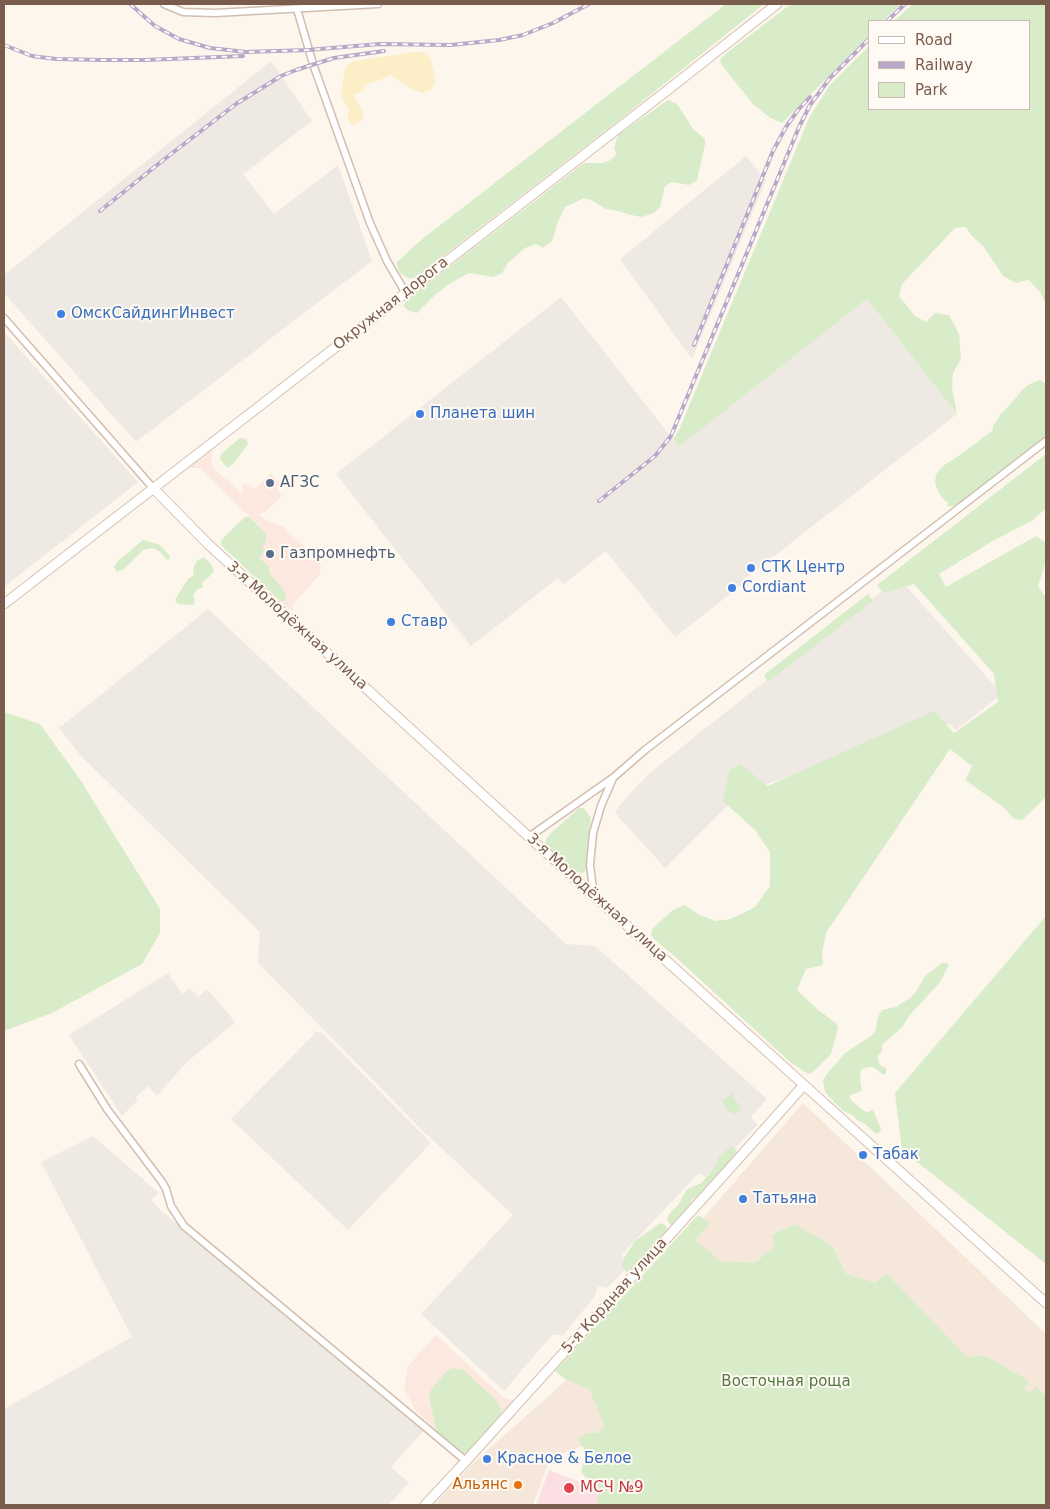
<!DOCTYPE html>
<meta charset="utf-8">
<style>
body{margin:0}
#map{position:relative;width:1050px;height:1509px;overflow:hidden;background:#fdf6ec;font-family:"DejaVu Sans",sans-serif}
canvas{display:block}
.frame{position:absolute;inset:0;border:5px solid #7a5c4d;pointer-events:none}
.legend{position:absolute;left:868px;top:20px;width:162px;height:90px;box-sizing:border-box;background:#fffaf3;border:1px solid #cabbb1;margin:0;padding:6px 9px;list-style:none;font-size:15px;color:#7a5c4d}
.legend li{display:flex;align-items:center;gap:10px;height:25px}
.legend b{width:25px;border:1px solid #cabbb1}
</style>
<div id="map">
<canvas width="1050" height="1509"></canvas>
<div class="frame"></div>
<ul class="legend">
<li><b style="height:6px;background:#fff"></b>Road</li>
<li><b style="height:6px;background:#b9a8c9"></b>Railway</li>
<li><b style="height:14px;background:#d8ecc9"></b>Park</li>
</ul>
</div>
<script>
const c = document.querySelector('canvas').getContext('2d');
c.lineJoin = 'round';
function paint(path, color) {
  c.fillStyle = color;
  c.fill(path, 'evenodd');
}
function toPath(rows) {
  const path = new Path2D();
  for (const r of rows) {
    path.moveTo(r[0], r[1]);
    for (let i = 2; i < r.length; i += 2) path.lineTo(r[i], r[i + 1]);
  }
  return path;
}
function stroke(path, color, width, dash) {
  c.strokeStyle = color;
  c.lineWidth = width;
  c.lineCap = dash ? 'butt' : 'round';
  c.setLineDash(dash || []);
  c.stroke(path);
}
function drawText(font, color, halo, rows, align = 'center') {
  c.font = font + ' "DejaVu Sans",sans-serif';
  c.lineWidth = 4;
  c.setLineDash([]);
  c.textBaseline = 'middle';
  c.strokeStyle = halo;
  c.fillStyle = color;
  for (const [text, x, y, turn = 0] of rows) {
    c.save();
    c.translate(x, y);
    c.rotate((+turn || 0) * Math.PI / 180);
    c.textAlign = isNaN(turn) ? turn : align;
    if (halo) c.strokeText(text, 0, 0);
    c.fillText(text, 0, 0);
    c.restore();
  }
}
paint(toPath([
 [803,1103,1046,1334,1046,1443,735,1287,685,1239],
 [578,1370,614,1435,550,1458,533,1505,434,1505,474,1462]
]), '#f5e8da');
paint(toPath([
 [213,449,211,460,215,470,225,479,227,479,241,494,244,489,242,486,244,483,253,489,256,488,271,473,280,484,276,488,282,496,265,512,259,514,267,521,283,527,319,560,321,567,320,574,292,606,294,612,280,601,284,601,286,594,269,572,270,567,259,558,266,533,200,468,189,468],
 [436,1335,501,1395,507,1399,515,1400,464,1456,415,1410,404,1388,408,1366]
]), '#fde8e0');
paint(toPath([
 [271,61,312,121,243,174,274,214,338,165,372,261,136,442,4,293,4,275],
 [746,156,766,180,692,359,620,259],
 [561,297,679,447,867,299,957,414,747,577,739,587,675,637,606,551,564,584,558,578,471,646,336,474],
 [4,332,138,482,4,587],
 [899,578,1002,694,956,730,950,724,908,736,764,785,767,790,727,806,665,868,615,813,618,808,636,787,651,772,704,729],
 [208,609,566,944,595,946,767,1099,751,1117,758,1125,705,1177,699,1173,622,1254,625,1270,607,1288,598,1286,595,1296,563,1335,552,1335,504,1391,421,1314,513,1215,424,1132,258,963,260,932,81,756,59,728],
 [168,973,182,994,190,988,198,997,207,989,235,1022,186,1063,157,1096,148,1086,136,1097,138,1100,122,1116,69,1035],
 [316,1032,321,1032,431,1143,348,1230,231,1119],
 [93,1136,159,1193,151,1200,158,1208,298,1323,424,1430,391,1467,409,1483,388,1505,4,1505,4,1409,132,1337,41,1162]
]), '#efe9e4');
paint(toPath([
 [549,1470,640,1505,536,1505]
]), '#fbdfe3');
paint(toPath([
 [726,4,764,4,618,121,416,277,410,279,400,273,396,263,421,240],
 [791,4,901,4,883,21,869,21,869,36,782,123,769,117,753,104,721,64,720,60,724,55],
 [913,4,1046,4,1046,304,1040,292,1029,280,1016,283,1003,276,984,247,971,235,966,227,955,228,902,284,899,296,915,316,926,322,935,313,949,315,959,334,961,359,953,373,952,388,957,414,867,299,679,447,673,439,679,430,810,116,830,85,869,46,869,109,1029,109,1029,21,894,21],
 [668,100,677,104,693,129,705,139,705,144,697,181,689,185,672,182,665,186,660,207,654,213,641,217,627,214,618,211,606,209,591,200,584,198,565,207,557,224,554,236,551,242,543,248,536,244,525,248,508,263,502,273,493,277,469,273,449,284,435,295,417,313,409,311,403,306,409,298,584,163,602,163,609,161,615,156,616,153,614,148,618,135],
 [1040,380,1046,384,1046,439,963,502,957,506,947,506,948,502,945,501,939,493,935,483,936,474,943,466,963,453,993,430,993,426,1001,414,1014,400,1022,390,1028,385],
 [240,438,246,439,248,444,234,463,227,468,220,459,221,454],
 [1046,454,1046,508,1033,520,991,542,939,574,946,587,1036,536,1046,543,1046,561,1038,586,1046,598,1046,797,1022,820,1014,819,1003,807,965,780,972,766,950,749,826,933,822,953,823,965,806,969,797,990,818,1010,836,1023,838,1028,831,1054,813,1072,808,1074,789,1061,680,961,653,938,651,934,652,929,673,910,684,905,700,915,715,921,731,919,755,907,770,886,770,852,755,830,723,801,729,770,740,764,768,786,934,711,954,733,998,702,994,674,914,584,883,593,877,585],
 [245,517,249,517,266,533,266,541,262,547,265,550,259,558,270,567,269,572,286,594,286,599,284,601,280,601,221,545,221,541,225,536],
 [143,540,160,545,170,556,169,559,167,560,159,551,153,548,143,550,124,569,117,572,114,567,118,561],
 [204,557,210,563,214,570,211,575,202,583,203,587,198,589,193,595,195,599,194,605,178,604,175,600,178,595,188,579,193,576,194,566,197,561],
 [868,594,873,601,768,682,764,675],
 [4,712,40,724,81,781,160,909,160,933,142,964,52,1013,4,1031],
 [579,808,584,808,591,818,587,847,586,870,583,873,576,872,550,850,545,843,547,838,552,832],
 [1046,916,1046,1264,902,1150,895,1093],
 [942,963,947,963,949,965,940,982,909,1016,902,1027,882,1045,882,1051,877,1057,880,1065,886,1068,886,1073,884,1075,882,1074,875,1068,872,1067,864,1068,861,1070,860,1079,862,1091,851,1095,849,1097,851,1100,864,1111,868,1112,872,1110,874,1112,881,1129,880,1132,876,1134,865,1124,858,1121,851,1114,843,1111,834,1102,825,1092,823,1080,827,1074,845,1053,871,1036,876,1030,878,1017,882,1010,896,1007,910,998,917,990,925,976],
 [732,1092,735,1100,741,1107,739,1111,735,1114,728,1111,723,1104,722,1098,725,1100],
 [734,1147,737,1152,734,1161,717,1182,692,1200,683,1217,677,1219,675,1223,671,1225,669,1223,667,1220,669,1214,678,1205,687,1189,701,1183,715,1167,718,1161,717,1159,727,1149],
 [698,1215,711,1223,695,1240,720,1261,755,1263,775,1246,772,1235,795,1224,832,1246,846,1274,876,1283,886,1273,967,1357,986,1356,1029,1381,1024,1389,1029,1393,1036,1387,1046,1396,1046,1505,599,1505,597,1500,599,1490,595,1479,586,1478,581,1472,586,1453,577,1438,588,1433,598,1433,605,1426,589,1389,565,1379,555,1371],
 [660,1223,664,1224,669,1230,639,1264,627,1272,623,1268,622,1264,624,1258,635,1241],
 [452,1368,463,1370,497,1401,501,1409,502,1418,465,1456,461,1454,439,1435,436,1429,431,1406,429,1395,432,1388,447,1371]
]), '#d8ecc9');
paint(toPath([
 [416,52,427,53,431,60,434,72,435,83,431,90,423,93,413,90,390,75,380,80,368,84,365,86,363,91,359,93,355,94,354,96,363,113,363,119,354,125,350,124,347,116,349,111,343,100,341,92,345,69,349,64,354,61]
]), '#fcefc7');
const minor = toPath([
 [164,4,183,12,215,13,378,4],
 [297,9,313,64,370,223,387,261,405,292],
 [4,318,153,488],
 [529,837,614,777,645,750,1046,441],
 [594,897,590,865,593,833,601,806,613,778],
 [79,1064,107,1109,162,1182,166,1189,171,1206,184,1226,466,1461]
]);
const secondary = toPath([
 [153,488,209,545,529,837,1046,1303],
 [4,604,669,89,777,4],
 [425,1505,466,1461,731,1167,804,1085]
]);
stroke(minor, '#d1beb0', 9);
stroke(secondary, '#d6c0b0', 11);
stroke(minor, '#fff', 6);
stroke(secondary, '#fff', 9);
const rail = toPath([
 [130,4,155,26,179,39,210,48,246,52,308,50,380,44,451,45,499,40,523,35,553,23,589,4],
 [887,21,905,4],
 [4,45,32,56,56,59,102,60,145,60,243,56],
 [100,211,162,161,236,104,281,76,296,70,334,58,384,51],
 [694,345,773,151,786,127,798,110,810,97],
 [599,501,655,456,671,436,799,127,810,105,830,78,869,39]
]);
stroke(rail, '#b9a8c9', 4);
stroke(rail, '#fffaf3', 2, [5.5]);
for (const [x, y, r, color] of [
 [61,314,5,"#3f7fe0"],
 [420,414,5,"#3f7fe0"],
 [270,483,5,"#5c6f8a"],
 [270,554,5,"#5c6f8a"],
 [751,568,5,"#3f7fe0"],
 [732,588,5,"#3f7fe0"],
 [391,622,5,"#3f7fe0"],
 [863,1155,5,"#3f7fe0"],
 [743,1199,5,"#3f7fe0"],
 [487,1459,5,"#3f7fe0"],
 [518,1485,5,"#e8710a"],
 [569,1488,6,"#e0444e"]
]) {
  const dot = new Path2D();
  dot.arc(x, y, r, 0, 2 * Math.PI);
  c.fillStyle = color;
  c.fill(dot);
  stroke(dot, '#fffaf3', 2);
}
drawText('15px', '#7a5c4d', '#fffaf3', [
 ["Окружная дорога",391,304,-38],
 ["3-я Молодёжная улица",297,626,42],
 ["3-я Молодёжная улица",597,898,42],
 ["5-я Кордная улица",615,1296,-48]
]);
drawText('15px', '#366cbe', '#fffaf3', [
 ["ОмскСайдингИнвест",71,314],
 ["Планета шин",430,414],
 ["СТК Центр",761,568],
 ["Cordiant",742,588],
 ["Ставр",401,622],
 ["Табак",873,1155],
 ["Татьяна",753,1199],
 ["Красное & Белое",497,1459]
], 'left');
drawText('15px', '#4e5e75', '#fffaf3', [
 ["АГЗС",280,483],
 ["Газпромнефть",280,554]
], 'left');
drawText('15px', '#537a41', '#fffaf3', [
 ["Восточная роща",786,1382]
]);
drawText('15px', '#c56008', '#fffaf3', [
 ["Альянс",508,1485]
], 'right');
drawText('15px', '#be3a42', '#fffaf3', [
 ["МСЧ №9",580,1488]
], 'left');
</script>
